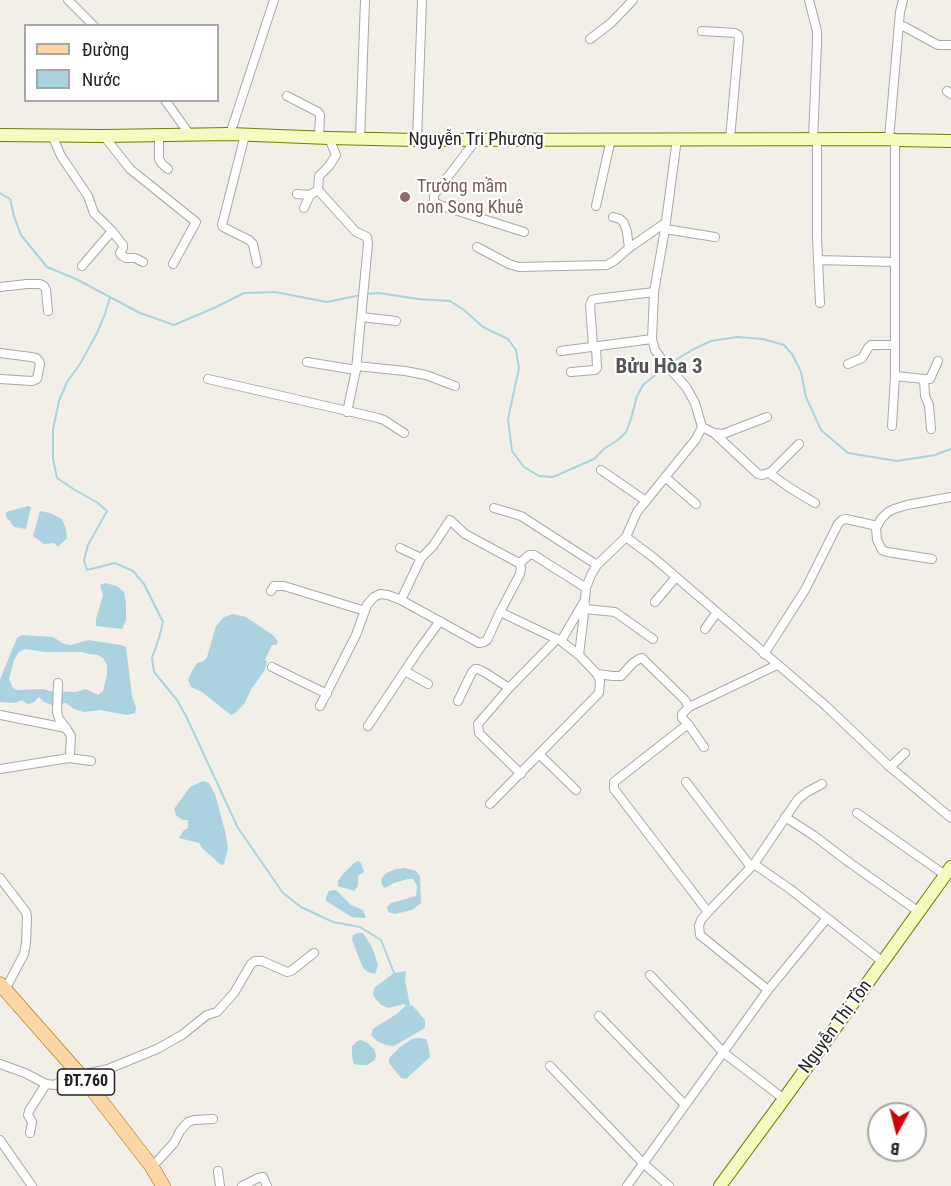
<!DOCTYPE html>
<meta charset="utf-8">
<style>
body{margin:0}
#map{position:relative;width:951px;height:1186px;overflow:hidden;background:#f2efe9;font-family:"Roboto Condensed",sans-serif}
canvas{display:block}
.legend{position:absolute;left:24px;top:24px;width:195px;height:78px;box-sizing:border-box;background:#fff;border:2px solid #a7a7a7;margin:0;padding:8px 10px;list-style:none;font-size:18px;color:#222}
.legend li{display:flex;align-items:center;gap:12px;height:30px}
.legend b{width:30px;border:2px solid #a7a7a7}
.north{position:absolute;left:867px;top:1102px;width:60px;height:60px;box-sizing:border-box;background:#fff;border:2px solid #a7a7a7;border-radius:50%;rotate:187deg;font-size:16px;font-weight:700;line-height:24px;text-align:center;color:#222}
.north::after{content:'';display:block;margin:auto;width:21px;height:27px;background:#d40000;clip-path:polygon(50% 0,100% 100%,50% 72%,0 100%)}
</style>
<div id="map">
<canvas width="951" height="1186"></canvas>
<ul class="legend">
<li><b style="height:8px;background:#fcd6a4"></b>Đường</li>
<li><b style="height:16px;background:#aad3df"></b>Nước</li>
</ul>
<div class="north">B</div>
</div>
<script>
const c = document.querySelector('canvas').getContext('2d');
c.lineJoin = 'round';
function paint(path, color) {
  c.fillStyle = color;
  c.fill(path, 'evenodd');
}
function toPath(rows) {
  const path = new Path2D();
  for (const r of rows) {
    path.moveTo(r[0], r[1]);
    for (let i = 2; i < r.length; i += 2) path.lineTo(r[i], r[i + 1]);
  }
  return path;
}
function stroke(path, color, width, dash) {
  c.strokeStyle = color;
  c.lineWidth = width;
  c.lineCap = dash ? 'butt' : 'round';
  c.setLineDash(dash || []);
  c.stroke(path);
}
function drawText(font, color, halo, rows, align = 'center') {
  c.font = font + ' "Roboto Condensed",sans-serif';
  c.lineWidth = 4.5;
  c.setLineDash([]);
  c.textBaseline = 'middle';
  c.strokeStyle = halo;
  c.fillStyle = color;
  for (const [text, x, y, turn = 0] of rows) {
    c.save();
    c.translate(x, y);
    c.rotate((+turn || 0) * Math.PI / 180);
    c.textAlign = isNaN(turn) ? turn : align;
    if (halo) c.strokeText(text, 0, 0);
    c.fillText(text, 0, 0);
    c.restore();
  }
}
paint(toPath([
 [28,506,31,507,26,529,14,527,9,520,6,517,6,512],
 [40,511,50,513,62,519,66,529,67,538,58,547,54,543,44,544,33,536],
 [105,583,117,586,124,592,126,603,126,620,122,629,96,626,96,619,103,595,100,585],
 [233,614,246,617,274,636,278,642,276,645,272,645,265,660,267,661,265,670,252,688,244,704,234,714,231,715,202,692,191,687,188,680,192,671,197,663,204,661,207,657,216,626,224,617],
 [22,635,53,637,64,644,71,645,88,640,121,645,126,647,132,696,136,708,135,713,127,715,100,710,84,712,74,709,66,703,52,705,44,702,39,697,33,703,27,704,22,700,15,703,0,702,0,680,3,672,17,638],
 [25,649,45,652,82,652,89,654,98,655,103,658,107,665,107,675,103,691,98,695,86,689,75,692,50,691,43,689,17,690,13,688,9,679,14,660,19,652],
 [203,781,209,783,215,794,225,831,228,848,224,864,221,865,202,848,199,843,179,838,184,830,188,828,188,820,182,820,176,815,174,809,190,787],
 [358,861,361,863,364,872,358,876,358,886,354,891,338,886,338,881,343,874,354,863],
 [405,868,416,871,420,876,421,903,412,910,395,914,388,912,387,907,391,903,416,896,417,886,413,879,408,879,394,883,385,888,382,885,381,879,386,873,396,869],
 [336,890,351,905,363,910,366,918,352,917,326,901,326,897,329,891],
 [358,933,363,933,372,947,378,965,375,974,368,972,363,968,352,940,353,935],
 [406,971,405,980,410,1005,413,1006,425,1020,425,1028,394,1046,386,1045,377,1041,371,1035,373,1029,398,1013,406,1005,404,1004,388,1008,380,1004,373,995,374,988,394,973],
 [418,1038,426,1039,429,1048,430,1057,406,1079,401,1078,389,1063,389,1058,400,1047,412,1039],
 [361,1040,368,1043,374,1049,376,1055,375,1060,367,1065,360,1065,354,1064,352,1056,352,1046,357,1041]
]), '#aad3df');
stroke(toPath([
 [0,193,10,199,14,216,21,235,47,267,76,279,140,313,174,325,214,308,244,293,275,292,327,302,361,295],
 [366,294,379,293,418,299,450,301,464,310,483,327,508,339,516,350,519,368,508,419,512,451,524,467,539,476,553,477,594,459,605,448,618,440,626,432,631,419,637,396,643,385,664,368],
 [110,297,105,314,97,333,80,364,67,382,59,401,53,429,53,459,57,478,75,490,98,503,107,511,88,545,84,560,87,570,115,563,133,571,144,584,163,622,159,638,152,658,154,672,177,700,186,716,238,828,283,893,301,907,333,922,360,927,381,940,394,973],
 [669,364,692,350,711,341,737,337,763,339,784,345,792,354,801,372,806,397,821,430,848,453,897,461,935,455,951,449]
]), '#aad3df', 2);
const street = toPath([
 [68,0,94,26],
 [809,0,817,31,817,43,813,139],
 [899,25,905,27,938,45,951,45],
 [702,31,735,33,738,35,739,38,730,139],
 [590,39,611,23,633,0],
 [947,91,951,94],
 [287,96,318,112,320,115,319,138],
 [165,100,190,135],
 [230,134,274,0],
 [52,135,61,156,88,196,94,213,112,231,123,245,123,248,120,253,121,255,126,258,135,258,143,262],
 [159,135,159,159,162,164,168,169],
 [245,135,222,225,223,227,249,240,253,244,257,263],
 [104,136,130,169,196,222,173,264],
 [329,138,336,155,329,166,319,176,318,190,356,232,367,237,368,244,356,370,347,412],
 [360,139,365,0],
 [817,139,817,237,820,303],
 [889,139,900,12,903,0],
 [417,140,422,0],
 [476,140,434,195,434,201,439,205,524,232],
 [297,194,310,195,318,190],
 [596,206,611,139],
 [304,208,310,195],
 [613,217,620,219,624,223,627,232,629,248],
 [665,229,715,237],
 [477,247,509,264,519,267,607,265,614,261,629,248,665,223],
 [818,260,895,262],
 [82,266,112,231],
 [0,287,27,284,40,284,44,286,46,290,48,311],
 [361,317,396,321],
 [593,346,590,305,592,300,596,299,654,292],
 [561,351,652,339],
 [0,353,31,357,36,358,39,361,40,364,37,379,32,381,0,379],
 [307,362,356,370],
 [848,364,862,358,868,348,871,345,895,345],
 [356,366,405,371,426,375,455,386],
 [571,372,595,370,597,368,596,346],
 [895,376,924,379,925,396,929,405,931,429],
 [208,379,378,418,384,420,404,433],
 [924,379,930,379,938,361],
 [892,426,895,376,895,140],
 [702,427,714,433,723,434,767,417],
 [714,433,758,474,762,475,771,472,799,444],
 [601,470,646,501],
 [769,473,790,488,815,503],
 [665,477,696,504],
 [494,508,521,516,597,565],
 [876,528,881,519,888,512,894,509,907,505,951,497],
 [626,537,654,558,826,706,890,767,951,818],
 [400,548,421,558],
 [271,591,274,586,284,586,365,611],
 [401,600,421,558,433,546,450,520,465,534,517,562,521,562,529,555,534,555,586,588],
 [655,602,676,577],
 [585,609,615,612,653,639],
 [500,612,520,574,521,568,519,562],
 [705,629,717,612],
 [561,641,585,600,586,588,591,575,597,565,626,537,637,512,696,439,702,427,695,403,686,387,663,361,655,350,652,339,654,292,665,229,677,139],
 [764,654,805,590,838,524,842,520,846,519,873,525,876,528,877,540,882,550,887,552,932,559],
 [579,655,585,605],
 [272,667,327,694],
 [405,671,428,684],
 [597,674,613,676,621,676,633,663,639,659,642,658,685,700,689,707],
 [458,701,472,672,475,669,478,669,486,673,509,688],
 [320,706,356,635,367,605,374,597,380,594,388,595,401,600,479,643,484,642,487,640,500,612,561,641,579,655,597,674,600,681,599,693,490,804],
 [0,715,66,728],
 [688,724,704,747],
 [368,726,418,651,440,621],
 [540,755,576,790],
 [69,758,91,761],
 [890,767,905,753],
 [0,769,69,758,70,754,71,736,66,728,59,719,57,712,58,683],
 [521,774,479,733,478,724,509,688,557,639],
 [686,782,751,867],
 [857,813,945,875],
 [785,817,813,835,850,863,919,912],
 [754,864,790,889,883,962],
 [0,878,26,912,27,917,26,943,24,954,5,990],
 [708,912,614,789,614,782,688,724,682,718,682,714,689,707,777,665],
 [650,975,724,1053,784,1099],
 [768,990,700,935,699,926,701,920,708,912,754,864,798,799,807,792,822,784],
 [599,1016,685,1105],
 [0,1064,25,1073,46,1084,55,1085,76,1070],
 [550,1066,643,1163,669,1186],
 [81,1075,108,1069,157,1049,182,1035,207,1015,217,1012,234,993,251,964,255,961,262,961,287,972,291,971,314,953],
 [30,1133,32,1122,28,1115,29,1111,46,1084],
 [0,1140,32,1186],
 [152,1167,174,1143,180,1131,188,1122,194,1120,213,1119],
 [218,1171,220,1186],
 [242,1186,258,1178,263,1177,267,1186],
 [627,1186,768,990,827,918]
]);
const secondary = toPath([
 [0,135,104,136,230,134,329,138,417,140,889,139,895,140,951,141],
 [720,1186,784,1099,951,867]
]);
const primary = toPath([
 [0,984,88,1084,152,1167,163,1186]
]);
stroke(street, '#a9a9a9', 10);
stroke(secondary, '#707d05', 14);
stroke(primary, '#a06b00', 15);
stroke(street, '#fff', 8);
stroke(secondary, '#f7fabf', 12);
stroke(primary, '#fcd6a4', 14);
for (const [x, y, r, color] of [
 [405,197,6,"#8d6e63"]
]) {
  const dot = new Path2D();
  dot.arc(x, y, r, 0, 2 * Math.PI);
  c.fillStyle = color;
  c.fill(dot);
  stroke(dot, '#fff', 2);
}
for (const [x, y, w] of [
 [86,1082,57]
]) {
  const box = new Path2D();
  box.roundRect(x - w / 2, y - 13, w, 26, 4.5);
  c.fillStyle = '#fff';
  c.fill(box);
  stroke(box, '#222', 1.5);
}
drawText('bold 16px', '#222', null, [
 ["ĐT.760",86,1082]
]);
drawText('18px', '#222', '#fff', [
 ["Nguyễn Tri Phương",476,140],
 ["Nguyễn Thị Tồn",836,1027,-54]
]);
drawText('18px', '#785e54', '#fff', [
 ["Trường mầm",417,187],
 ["non Song Khuê",417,208]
], 'left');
drawText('bold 21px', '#555', '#fff', [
 ["Bửu Hòa 3",659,368]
]);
</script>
